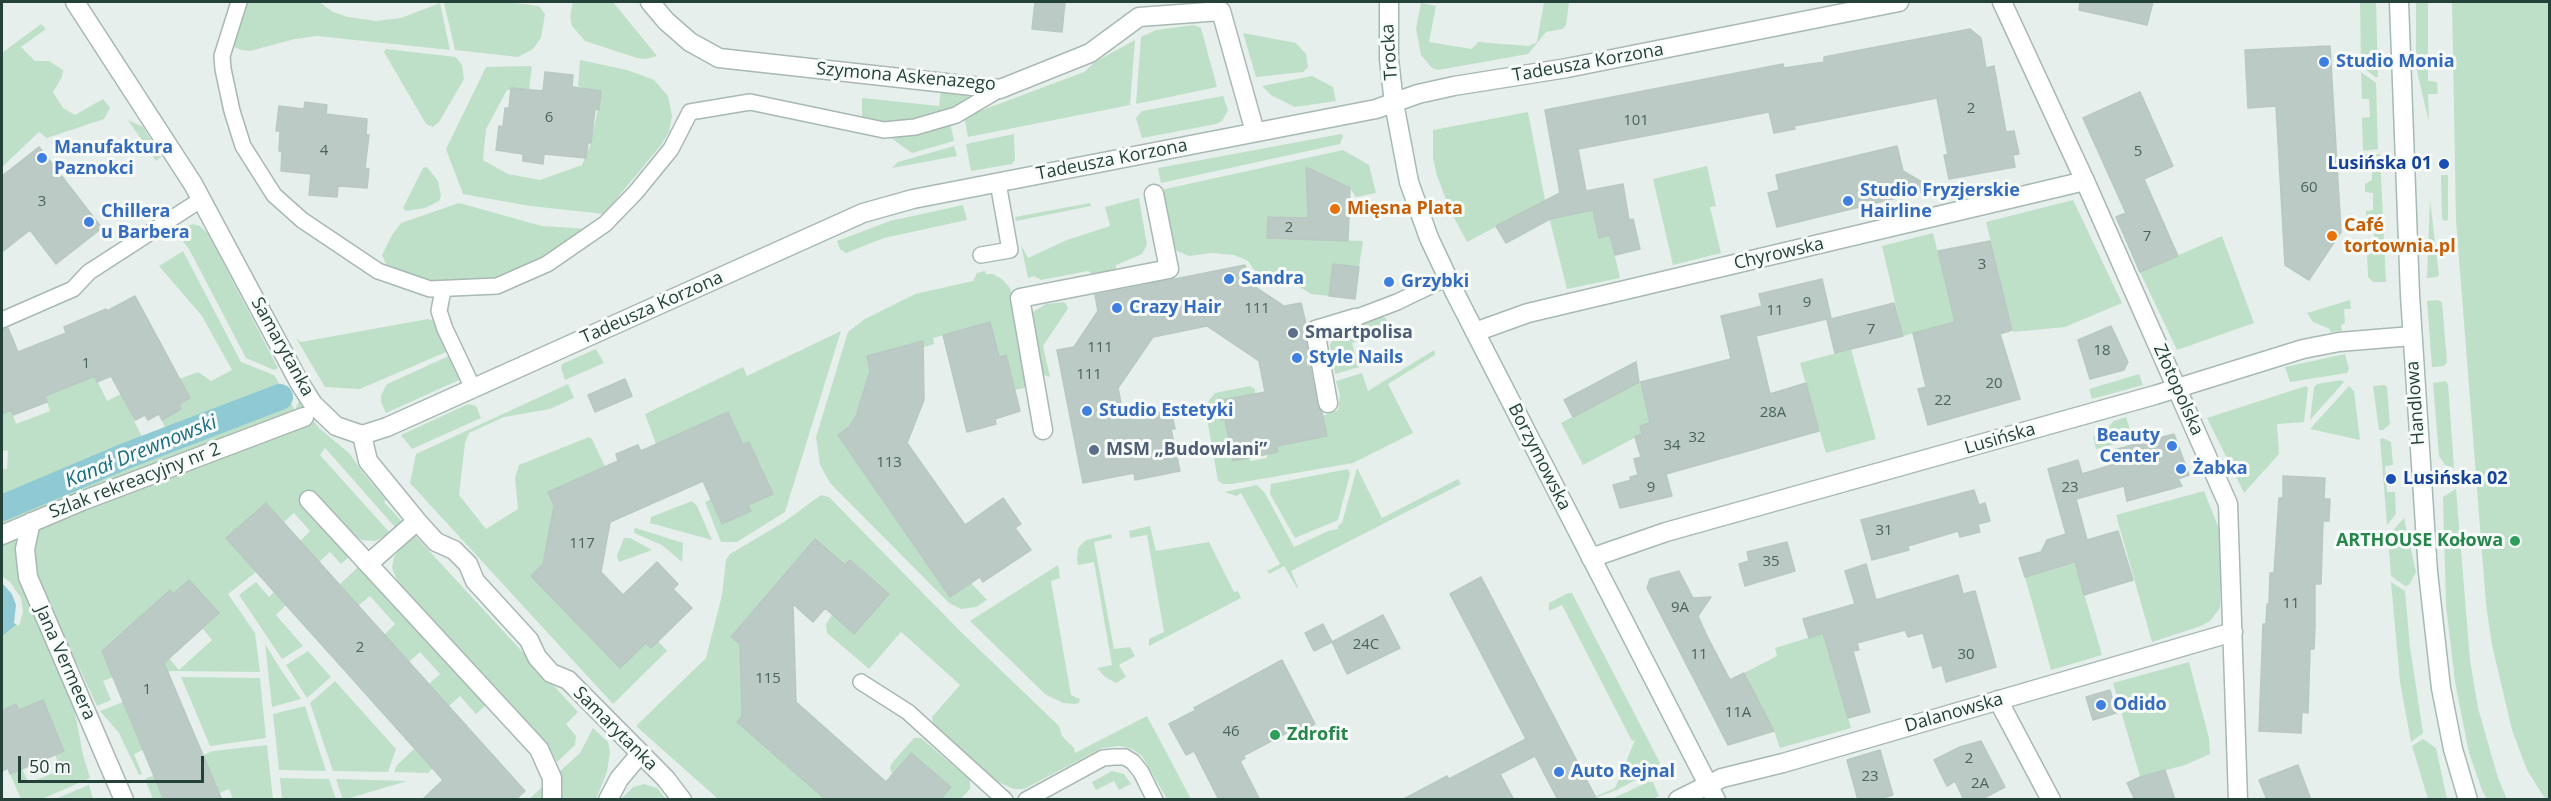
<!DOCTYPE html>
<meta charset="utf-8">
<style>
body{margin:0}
#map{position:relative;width:2551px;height:801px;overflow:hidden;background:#e6efeb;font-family:"Open Sans",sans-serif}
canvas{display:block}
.frame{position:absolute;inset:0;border:3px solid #24423a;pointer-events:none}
.scale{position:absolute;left:18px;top:756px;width:186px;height:27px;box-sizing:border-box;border:3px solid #24423a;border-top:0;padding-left:8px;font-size:18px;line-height:21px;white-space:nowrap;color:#24423a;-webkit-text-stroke:4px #f7fbf9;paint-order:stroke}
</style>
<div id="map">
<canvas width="2551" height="801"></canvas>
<div class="frame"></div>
<div class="scale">50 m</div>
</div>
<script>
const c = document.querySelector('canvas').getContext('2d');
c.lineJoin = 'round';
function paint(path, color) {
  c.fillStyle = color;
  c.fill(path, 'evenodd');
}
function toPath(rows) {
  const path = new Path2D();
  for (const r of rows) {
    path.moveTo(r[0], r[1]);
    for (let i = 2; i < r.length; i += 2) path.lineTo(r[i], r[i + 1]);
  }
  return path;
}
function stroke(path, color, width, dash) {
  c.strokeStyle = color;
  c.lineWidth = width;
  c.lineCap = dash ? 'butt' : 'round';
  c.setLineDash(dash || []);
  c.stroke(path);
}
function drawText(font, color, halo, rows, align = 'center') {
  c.font = font + ' "Open Sans",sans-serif';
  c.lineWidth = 6;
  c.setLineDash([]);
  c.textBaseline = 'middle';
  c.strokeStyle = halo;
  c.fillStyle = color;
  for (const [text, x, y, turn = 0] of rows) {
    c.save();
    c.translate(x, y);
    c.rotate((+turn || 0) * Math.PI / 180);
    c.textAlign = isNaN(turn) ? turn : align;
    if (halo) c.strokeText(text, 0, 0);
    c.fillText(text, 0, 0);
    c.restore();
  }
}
paint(toPath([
 [248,2,319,2,333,12,348,17,376,21,401,18,440,3,450,50,317,36,295,39,250,51,241,50,232,46,233,30],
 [453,2,507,2,539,6,545,14,541,38,533,49,518,57,455,50,444,3],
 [573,2,613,2,657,56,646,59,637,58,585,41,572,26,570,16],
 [1544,2,1569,2,1566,25,1563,29,1546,32,1528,54,1438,70,1432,68,1421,55,1416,29,1421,3,1436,6,1429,42,1472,49,1478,42,1529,46,1537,42],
 [2360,2,2376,2,2378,77,2375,77,2361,66],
 [2416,2,2428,2,2428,81,2437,82,2438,94,2428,94,2429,122,2416,67],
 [2452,2,2549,2,2549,799,2544,797,2527,770,2512,730,2492,645,2486,604,2456,220],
 [41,24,46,29,21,47,35,61,49,61,63,70,62,77,53,92,63,108,75,115,103,99,110,108,104,119,47,138,39,132,2,167,2,53],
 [1194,25,1201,28,1217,87,1136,104,1141,37,1156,30],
 [1243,33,1296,43,1306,54,1308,67,1303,72,1256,77],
 [1135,40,1130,105,968,137,964,117,1084,72,1095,62],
 [386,49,456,57,462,65,464,79,439,122,433,127,426,124,384,52],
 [580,60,627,70,654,80,668,96,672,116,669,132,661,145,604,214,530,206,463,194,446,149,486,67,532,66,529,90,507,90,486,129,483,160,508,174,540,180,582,165,590,146,601,95,578,86],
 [2361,72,2376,83,2378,149,2363,151,2362,118,2370,117,2369,99,2362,99],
 [1312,76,1333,87,1336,101,1295,107,1271,95,1262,86],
 [941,89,968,93,969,99,961,105,922,119,895,123,862,120,862,98,939,106],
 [1223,96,1228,110,1222,121,1216,124,1142,138,1136,118,1142,111],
 [1528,112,1545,200,1599,189,1620,278,1567,289,1545,201,1467,242,1451,212,1437,176,1433,158,1433,130],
 [128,120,143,127,161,157,156,161],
 [950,122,954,141,912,153,884,133],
 [1014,134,1015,160,1012,164,971,171,966,144],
 [1341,134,1343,136,1340,144,1161,183,1158,168],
 [954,146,957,156,892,168,898,162],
 [1343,150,1369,165,1376,193,1356,197,1350,188,1307,167,1310,218,1268,238,1363,241,1359,267,1333,264,1329,296,1311,294,1279,274,1273,283,1254,270,1248,261,1234,255,1212,253,1189,256,1177,251,1173,245,1161,190],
 [2363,154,2380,154,2386,282,2373,282,2368,277,2367,254,2375,253,2374,228,2370,229,2366,224,2366,211,2373,210,2373,193,2365,192,2365,184,2372,180,2372,172,2368,172,2364,168],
 [1707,166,1716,206,1710,207,1721,253,1673,265,1653,179],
 [427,167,438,181,441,196,439,201,425,208,406,211,403,208,423,168],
 [2441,175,2448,175,2448,220,2445,221,2442,219],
 [1139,198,1147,245,1142,254,1116,265,1116,270,1094,275,1088,271,1041,280,1034,276,1028,278,1021,245,1028,258,1067,240,1110,226,1105,207],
 [2073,200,2122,303,2065,327,2013,332,1986,222],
 [2430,200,2439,275,2437,277,2427,278],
 [459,203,542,226,590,229,543,261,496,280,444,284,388,268,382,255,392,235,401,223],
 [1090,203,1091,206,1016,221,1015,217],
 [963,205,967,220,884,238,846,253,840,249,837,241,890,221],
 [193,224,200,226,208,234,278,368,274,370,246,358,189,249,175,231],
 [1933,233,1955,322,1903,336,1882,246],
 [2222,236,2254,323,2177,350,2140,272],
 [183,251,241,362,274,375,295,410,299,401,319,428,349,453,364,474,386,500,384,502,578,712,566,724,576,736,575,745,557,762,547,744,398,583,392,568,394,557,402,547,390,533,375,541,362,540,354,535,316,494,303,507,349,557,341,564,330,552,319,562,300,541,310,531,294,513,283,523,266,503,227,538,256,572,228,594,255,633,260,672,172,671,167,672,163,663,169,658,179,670,212,640,202,628,218,613,189,580,173,594,169,590,102,651,113,677,103,681,111,700,97,706,77,663,59,671,74,707,83,755,90,778,42,799,21,799,10,774,22,769,29,783,56,772,61,769,55,755,64,751,43,700,19,710,16,705,3,710,2,708,2,469,7,469,8,451,2,450,2,414,11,410,16,424,50,411,45,396,95,376,107,401,121,394,142,437,165,428,162,420,181,409,179,404,189,399,179,379,198,372,211,381,232,370,202,316,159,266],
 [325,448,395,527,390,533,320,455],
 [985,271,986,274,993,274,1002,279,1010,288,1029,387,1015,390,1006,355,999,357,990,322,933,338,934,344,918,349,916,343,867,356,870,371,867,420,855,416,850,426,838,435,898,522,910,529,905,533,911,541,916,537,916,549,923,559,929,555,930,569,950,597,971,583,987,600,976,607,961,609,949,603,830,483,820,465,816,437,848,332,865,319,915,294,973,281,977,273],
 [2350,300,2351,309,2344,309,2345,323,2341,326,2342,331,2330,332,2330,329,2313,322,2307,313],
 [2438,300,2442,302,2447,362,2444,366,2432,367,2427,301],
 [1064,302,1068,307,1067,310,1043,346,1050,377,1040,374,1031,313,1046,304],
 [1383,316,1387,320,1387,323,1380,332,1352,343,1359,367,1335,374,1330,345,1334,337,1341,332],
 [428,319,436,321,448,349,446,352,360,389,325,387,296,338,301,342],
 [841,331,785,512,737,542,721,542,705,502,711,499,723,524,751,511,745,499,770,488,749,443,743,445,728,412,696,426,689,437,685,431,656,444,645,414,743,367,747,376],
 [596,349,604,363,565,380,561,368,562,364],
 [1851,349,1876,439,1826,453,1800,363],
 [1434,350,1435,355,1388,384,1413,433,1353,463,1232,484,1223,484,1218,481,1206,413,1209,400,1215,393,1250,386,1255,389,1255,394,1218,401,1222,420,1225,419,1233,461,1249,458,1250,461,1267,458,1267,455,1277,452,1277,446,1327,436,1323,416,1338,410,1340,395,1336,381,1362,373,1368,391],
 [2345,354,2349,369,2347,373,2290,382,2285,367],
 [451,355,461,376,459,380,386,413,381,402,381,395,387,384],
 [2139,374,2143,385,2092,399,2089,389],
 [2341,380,2344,382,2310,420,2314,387,2317,384],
 [1641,381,1651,423,1640,426,1642,434,1583,465,1561,423],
 [2446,381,2448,384,2454,468,2445,465,2439,456,2433,383],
 [568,384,574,398,550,409,504,417,469,433,465,443,459,495,486,529,518,509,515,478,519,465,589,437,592,439,608,473,595,471,548,492,554,506,543,564,531,576,567,613,583,620,578,625,620,668,646,643,658,641,667,651,613,704,410,483,416,454],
 [2385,385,2387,387,2390,424,2383,430,2379,430,2373,386],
 [2306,386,2308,388,2304,422,2277,424,2279,454,2244,493,2207,418],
 [2349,386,2354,391,2360,440,2310,429],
 [468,404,476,406,481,418,412,449,401,435],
 [2126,417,2133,439,2096,449,2093,437,2102,433,2114,421],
 [2383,438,2391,442,2393,465,2385,466,2387,492,2395,492,2396,514,2387,525,2380,439],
 [1357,468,1382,518,1458,479,1461,484,1291,571,1298,587,1297,588,1284,566,1269,574,1267,571,1280,564,1241,493,1237,496,1224,492,1257,485,1265,493,1294,547,1328,531,1338,529,1338,526,1342,523],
 [1348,469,1350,474,1338,520,1295,538,1270,494,1271,484],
 [2456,489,2470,660,2478,708,2498,778,2507,799,2487,799,2482,790,2469,753,2455,682,2446,605,2443,497],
 [2204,491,2222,536,2220,608,2210,621,2201,626,2152,642,2116,515],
 [821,495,829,497,959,630,1059,726,1062,736,1074,748,1075,753,1147,716,1191,799,1167,799,1142,756,1132,749,1120,746,1102,748,1024,789,1014,789,998,782,933,725,932,717,960,685,907,637,901,632,869,669,827,633,826,624,832,615,854,634,889,594,850,560,845,565,815,539,774,587,778,591,767,595,731,636,746,650,741,667,741,691,749,707,737,722,779,758,836,799,718,799,636,726,706,658,722,595,726,560,730,554,784,522],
 [692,501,697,506,712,540,650,523,651,517],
 [2404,518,2416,572,2409,585,2405,586,2391,576,2388,536],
 [1150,526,1156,551,1209,542,1234,592,1238,591,1241,598,1149,646,1149,639,1164,632,1147,535,1130,538,1129,531],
 [636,528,683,543,682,562,662,545,634,533,634,529],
 [1111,534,1112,538,1094,542,1114,649,1130,647,1135,656,1119,665,1126,677,1116,683,1105,677,1097,668,1112,665,1094,562,1078,565,1077,559,1078,548,1086,540],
 [624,538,630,538,652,550,619,562,617,556],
 [2075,563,2102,655,2051,670,2025,577],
 [1058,565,1060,578,1051,581,1071,695,1080,699,1079,703,1075,704,1063,703,1045,694,970,621],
 [358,567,486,705,476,714,460,696,449,706,429,684,440,674,420,652,409,662,384,635,395,624,370,596,358,606,339,585],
 [256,582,269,597,274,592,286,605,276,615,303,646,282,659,239,595],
 [2391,582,2405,591,2410,647,2423,733,2411,742,2400,682],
 [1568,593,1572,593,1660,763,1656,769,1617,790,1592,799,1590,799,1615,788,1635,740,1632,741,1562,605,1549,611,1549,603],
 [1824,633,1851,728,1780,748,1774,731,1744,673,1777,656,1775,648],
 [265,644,283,673,301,699,272,707],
 [308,651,331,677,307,698,286,665],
 [2189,662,2209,738,2210,754,2185,765,2140,777,2113,683],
 [181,677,260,678,266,738,210,746],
 [335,681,396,749,388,772,333,771,310,703],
 [123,702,143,750,134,754,142,774,139,775,119,733,100,711],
 [305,706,326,771,279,770,273,714],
 [593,728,608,742,610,752,607,772,596,799,528,800,580,753],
 [914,738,921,738,970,780,970,789,961,799,940,799,950,787,911,753,892,774,890,767,892,763],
 [2423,739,2436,748,2447,799,2428,799,2412,746],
 [267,745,273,799,233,799,229,789,205,799,173,800,214,781,203,755,213,751],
 [415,748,433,768,428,773,394,772,397,765],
 [1112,771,1124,774,1131,784,1119,790,1114,781,1096,790,1092,782],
 [154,775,164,799,153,799,145,779],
 [280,778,329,779,336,799,282,799],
 [336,779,407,781,343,800],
 [1648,782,1653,782,1659,796,1652,799,1614,798],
 [644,784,657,788,666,799,621,799,633,787],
 [89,785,93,799,55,799]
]), '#bfe0c8');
paint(toPath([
 [2,579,18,599,17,624,2,636]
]), '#8ec9d4');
paint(toPath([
 [2,576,10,582,21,598,23,612,19,626,14,623,16,605,12,594,2,583]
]), '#e6efeb');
stroke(toPath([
 [2,508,123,457,280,397]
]), '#8ec9d4', 26);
const building = toPath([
 [1035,2,1065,2,1062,32,1032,29,1035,2],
 [2080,2,2153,2,2147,25,2079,10,2080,2],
 [1970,29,1981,38,1986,68,1994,66,2006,132,2014,131,2019,154,2013,155,2015,167,1949,179,1944,155,1948,155,1937,98,1794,126,1795,129,1774,133,1769,112,1578,149,1586,191,1623,184,1629,220,1633,219,1640,249,1615,255,1610,235,1599,238,1593,210,1550,219,1506,243,1496,226,1560,193,1545,110,1783,64,1784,68,1824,62,1824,57,1970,29],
 [2330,46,2341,232,2309,280,2285,265,2276,106,2248,108,2245,50,2330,46],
 [545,72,573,75,572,87,601,91,599,110,595,109,591,143,588,142,586,158,544,154,543,164,523,161,523,154,496,150,499,126,503,127,505,108,509,108,511,88,543,91,545,72],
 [2140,92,2173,166,2144,179,2178,256,2140,272,2116,217,2126,213,2083,118,2140,92],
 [305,102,327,105,326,114,367,119,366,135,369,135,365,168,369,169,367,188,338,186,337,197,309,195,311,174,281,171,282,151,279,151,280,131,276,131,279,106,304,109,305,102],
 [1897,146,1903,171,1934,189,1777,227,1768,193,1779,190,1776,175,1897,146],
 [39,147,102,228,56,264,30,230,2,252,2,176,39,147],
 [1306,167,1350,188,1348,241,1267,238,1268,217,1308,218,1306,167],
 [1990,241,2012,330,2000,334,2020,399,1928,425,1918,389,1926,387,1913,333,1955,322,1938,251,1990,241],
 [1333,264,1359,267,1355,299,1329,296,1333,264],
 [1245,265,1248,282,1284,306,1301,303,1306,324,1304,332,1317,405,1322,412,1327,436,1277,446,1278,452,1233,461,1225,419,1221,420,1217,401,1265,392,1259,361,1207,326,1153,337,1118,388,1124,419,1171,410,1175,429,1171,429,1180,471,1135,480,1134,473,1083,483,1057,350,1074,347,1098,311,1095,295,1245,265],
 [1822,279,1831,318,1756,336,1770,394,1806,383,1819,431,1666,474,1672,496,1620,508,1613,485,1631,480,1630,477,1638,475,1634,459,1641,457,1635,437,1642,434,1640,426,1650,423,1641,382,1731,359,1721,316,1762,306,1759,294,1822,279],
 [135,296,190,398,179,404,181,409,162,420,159,414,148,420,145,415,135,420,111,376,97,382,95,376,45,396,47,402,13,415,11,410,2,414,2,330,8,328,18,352,66,333,64,327,106,309,107,311,135,296],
 [1894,303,1903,336,1835,353,1827,320,1894,303],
 [990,322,999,357,1006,355,1020,411,995,419,996,424,967,432,943,335,990,322],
 [2111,326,2128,362,2124,370,2090,379,2078,340,2111,326],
 [923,341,924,400,907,443,965,525,1003,498,1021,524,1015,528,1031,550,983,582,980,577,950,597,838,435,850,426,856,416,870,371,867,356,923,341],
 [1636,362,1639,382,1573,417,1564,400,1636,362],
 [625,379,632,396,595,412,588,395,625,379],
 [728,412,743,445,749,442,773,494,748,505,751,511,722,524,703,481,610,522,601,572,623,595,657,562,678,584,673,589,692,608,651,648,646,643,620,668,531,576,543,564,554,506,548,492,618,461,616,454,638,445,641,451,728,412],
 [2174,434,2189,475,2178,479,2182,486,2127,501,2124,486,2076,499,2087,540,2118,531,2133,580,2084,595,2075,562,2025,577,2019,558,2041,552,2047,540,2066,534,2048,469,2078,460,2082,474,2118,463,2114,450,2174,434],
 [2283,476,2325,478,2324,499,2330,499,2329,521,2323,521,2321,584,2315,584,2315,626,2314,649,2310,649,2308,713,2302,712,2301,733,2259,731,2263,624,2266,624,2267,604,2269,604,2270,573,2274,573,2279,498,2283,498,2283,476],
 [1974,490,1979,505,1985,503,1990,521,1978,524,1980,532,1960,537,1958,531,1908,546,1909,550,1872,560,1861,520,1974,490],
 [266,503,525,791,515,800,422,800,443,780,226,538,266,503],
 [815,539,845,565,850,560,889,594,854,634,825,608,813,622,793,604,796,702,886,782,911,753,951,787,940,800,826,800,737,722,742,716,740,644,731,637,815,539],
 [1787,542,1795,571,1745,586,1739,564,1749,561,1747,552,1787,542],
 [1866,564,1876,600,1958,575,1963,594,1975,591,1996,667,1946,682,1942,665,1933,668,1923,633,1908,637,1905,630,1857,643,1859,650,1853,651,1870,712,1848,718,1823,633,1809,638,1803,619,1855,604,1845,571,1866,564],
 [1679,571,1693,598,1711,597,1698,616,1706,634,1730,680,1744,673,1774,731,1728,745,1647,588,1650,579,1679,571],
 [1481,577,1566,740,1597,800,1558,800,1535,756,1500,774,1514,800,1402,800,1447,776,1449,779,1526,739,1450,594,1481,577],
 [189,580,219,613,164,663,222,800,164,800,102,651,170,590,173,594,189,580],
 [1383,615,1400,648,1347,674,1332,642,1383,615],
 [1323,624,1332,642,1314,651,1305,633,1323,624],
 [1282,660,1315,724,1296,734,1294,729,1243,756,1245,758,1240,761,1260,800,1219,800,1194,751,1186,755,1169,724,1196,710,1194,708,1282,660],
 [2110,690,2116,713,2093,720,2086,697,2110,690],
 [43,700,64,751,10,774,8,768,2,771,2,711,16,704,19,710,43,700],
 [1981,741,2005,787,1980,800,1964,800,1955,781,1947,786,1934,760,1960,747,1981,741],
 [1880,750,1893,795,1875,800,1858,800,1847,760,1880,750],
 [2298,765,2311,800,2267,800,2259,780,2298,765],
 [2165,770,2175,800,2135,800,2127,783,2140,777,2165,770]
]);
paint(building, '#bbcac4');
stroke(building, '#b8c9c2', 1.5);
const lane = toPath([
 [239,2,222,56,223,69,232,111,243,146,274,195,302,220,378,271,430,289,497,286,547,264,605,224,636,192,671,149,690,112,750,102,884,130,915,127,956,115,1000,89],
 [981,255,1010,250,998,183],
 [443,290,439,311,445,329,473,388],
 [1355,318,1397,302,1447,278],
 [2,320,73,289,89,272,202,199],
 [861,682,908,712,1005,800],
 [1026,800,1103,758,1114,757,1125,757,1133,762,1141,772,1155,800]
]);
const street = toPath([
 [75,2,193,184,299,382,313,404,336,426,362,435,387,427,863,213,913,199,1376,109,1418,94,1454,86,1567,68,1899,2],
 [650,2,666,21,690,42,719,58,1000,89,1090,53,1139,17,1221,11,1255,132],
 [2002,2,2085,181,2228,504,2238,800],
 [1475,332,1528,313,2085,181],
 [1328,403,1315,330,1355,318],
 [1043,430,1020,298,1169,269,1154,194],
 [362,435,368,461,417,521,436,542,454,550,468,564,475,581,529,640,537,657,551,673,568,680,666,779,682,800],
 [309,500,539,749,552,778,552,800],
 [31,522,25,549,28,577,124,800],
 [2,535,82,501,304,417],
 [1591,558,1666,532,2155,395,2303,349,2339,342,2412,336],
 [368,564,417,521],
 [1998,700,2051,800],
 [608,800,619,779,640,754],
 [1678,800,1722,778,1783,763,2233,632]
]);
const secondary = toPath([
 [1389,2,1389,59,1394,103,1409,182,1429,238,1455,293,1716,800],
 [2399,2,2410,295,2428,572,2441,688,2453,749,2468,800]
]);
stroke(lane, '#a8b8b2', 18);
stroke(street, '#a8b8b2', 21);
stroke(secondary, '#a4bbb3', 21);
stroke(lane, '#fff', 15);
stroke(street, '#fff', 18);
stroke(secondary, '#fff', 18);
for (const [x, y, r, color] of [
 [2324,62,6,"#3f7fe0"],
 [42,158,6,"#3f7fe0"],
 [2444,164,6,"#1a4fb4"],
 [1848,201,6,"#3f7fe0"],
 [1335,209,6,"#e8710a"],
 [89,222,6,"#3f7fe0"],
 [2332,236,6,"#e8710a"],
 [1229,279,6,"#3f7fe0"],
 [1389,282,6,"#3f7fe0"],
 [1117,308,6,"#3f7fe0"],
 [1293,333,6,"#5c6f8a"],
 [1297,358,6,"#3f7fe0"],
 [1087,411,6,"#3f7fe0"],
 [2172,446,6,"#3f7fe0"],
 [1094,450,6,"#5c6f8a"],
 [2181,469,6,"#3f7fe0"],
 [2391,479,6,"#1a4fb4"],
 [2515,541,6,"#2e9e5b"],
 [2101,705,6,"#3f7fe0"],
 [1275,735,6,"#2e9e5b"],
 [1559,772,6,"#3f7fe0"]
]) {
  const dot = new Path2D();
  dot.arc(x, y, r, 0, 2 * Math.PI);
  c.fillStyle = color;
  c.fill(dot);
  stroke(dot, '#f7fbf9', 2);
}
drawText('15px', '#4a645c', null, [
 ["2",1971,109],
 ["6",549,118],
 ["101",1636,121],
 ["4",324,151],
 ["5",2138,152],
 ["60",2309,188],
 ["3",42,202],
 ["2",1289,228],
 ["7",2147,237],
 ["3",1982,265],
 ["9",1807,303],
 ["111",1257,309],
 ["11",1775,311],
 ["7",1871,330],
 ["111",1100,348],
 ["18",2102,351],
 ["1",86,364],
 ["111",1089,375],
 ["20",1994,384],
 ["22",1943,401],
 ["28A",1773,413],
 ["32",1697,438],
 ["34",1672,446],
 ["113",889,463],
 ["9",1651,488],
 ["23",2070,488],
 ["31",1884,531],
 ["117",582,544],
 ["35",1771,562],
 ["11",2291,604],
 ["9A",1680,608],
 ["24C",1366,645],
 ["2",360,648],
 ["11",1699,655],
 ["30",1966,655],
 ["115",768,679],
 ["1",147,690],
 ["11A",1738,713],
 ["46",1231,732],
 ["2",1969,759],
 ["23",1870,777],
 ["2A",1980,784]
]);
drawText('18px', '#24423a', '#f7fbf9', [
 ["Trocka",1390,52,-94],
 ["Tadeusza Korzona",1588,63,-10],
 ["Szymona Askenazego",906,77,5],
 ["Tadeusza Korzona",1112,160,-11],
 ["Chyrowska",1779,254,-13],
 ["Tadeusza Korzona",652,308,-24],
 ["Samarytanka",282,347,61],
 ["Złotopolska",2178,390,66],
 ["Handlowa",2416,403,-94],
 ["Lusińska",2000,439,-16],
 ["Borzymowska",1539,457,63],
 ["Szlak rekreacyjny nr 2",135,481,-21],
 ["Jana Vermeera",65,663,66],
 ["Dalanowska",1954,713,-16],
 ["Samarytanka",615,729,45]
]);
drawText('bold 18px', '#366cbe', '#f7fbf9', [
 ["Studio Monia",2336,62],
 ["Manufaktura",54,148],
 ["Paznokci",54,169],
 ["Studio Fryzjerskie",1860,191],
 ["Hairline",1860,212],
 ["Chillera",101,212],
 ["u Barbera",101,233],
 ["Sandra",1241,279],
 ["Grzybki",1401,282],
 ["Crazy Hair",1129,308],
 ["Style Nails",1309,358],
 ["Studio Estetyki",1099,411],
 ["Beauty",2160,436,"right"],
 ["Center",2160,457,"right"],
 ["Żabka",2193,469],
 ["Odido",2113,705],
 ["Auto Rejnal",1571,772]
], 'left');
drawText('bold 18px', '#164399', '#f7fbf9', [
 ["Lusińska 01",2432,164],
 ["Lusińska 02",2403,479,"left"]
], 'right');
drawText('bold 18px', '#c56008', '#f7fbf9', [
 ["Mięsna Plata",1347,209],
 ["Café",2344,226],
 ["tortownia.pl",2344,247]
], 'left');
drawText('bold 18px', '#4e5e75', '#f7fbf9', [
 ["Smartpolisa",1305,333],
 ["MSM „Budowlani”",1106,450]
], 'left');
drawText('bold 18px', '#27864d', '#f7fbf9', [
 ["ARTHOUSE Kołowa",2503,541],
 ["Zdrofit",1287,735,"left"]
], 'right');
drawText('italic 20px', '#1c6f80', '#f7fbf9', [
 ["Kanał Drewnowski",141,452,-22]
]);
</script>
